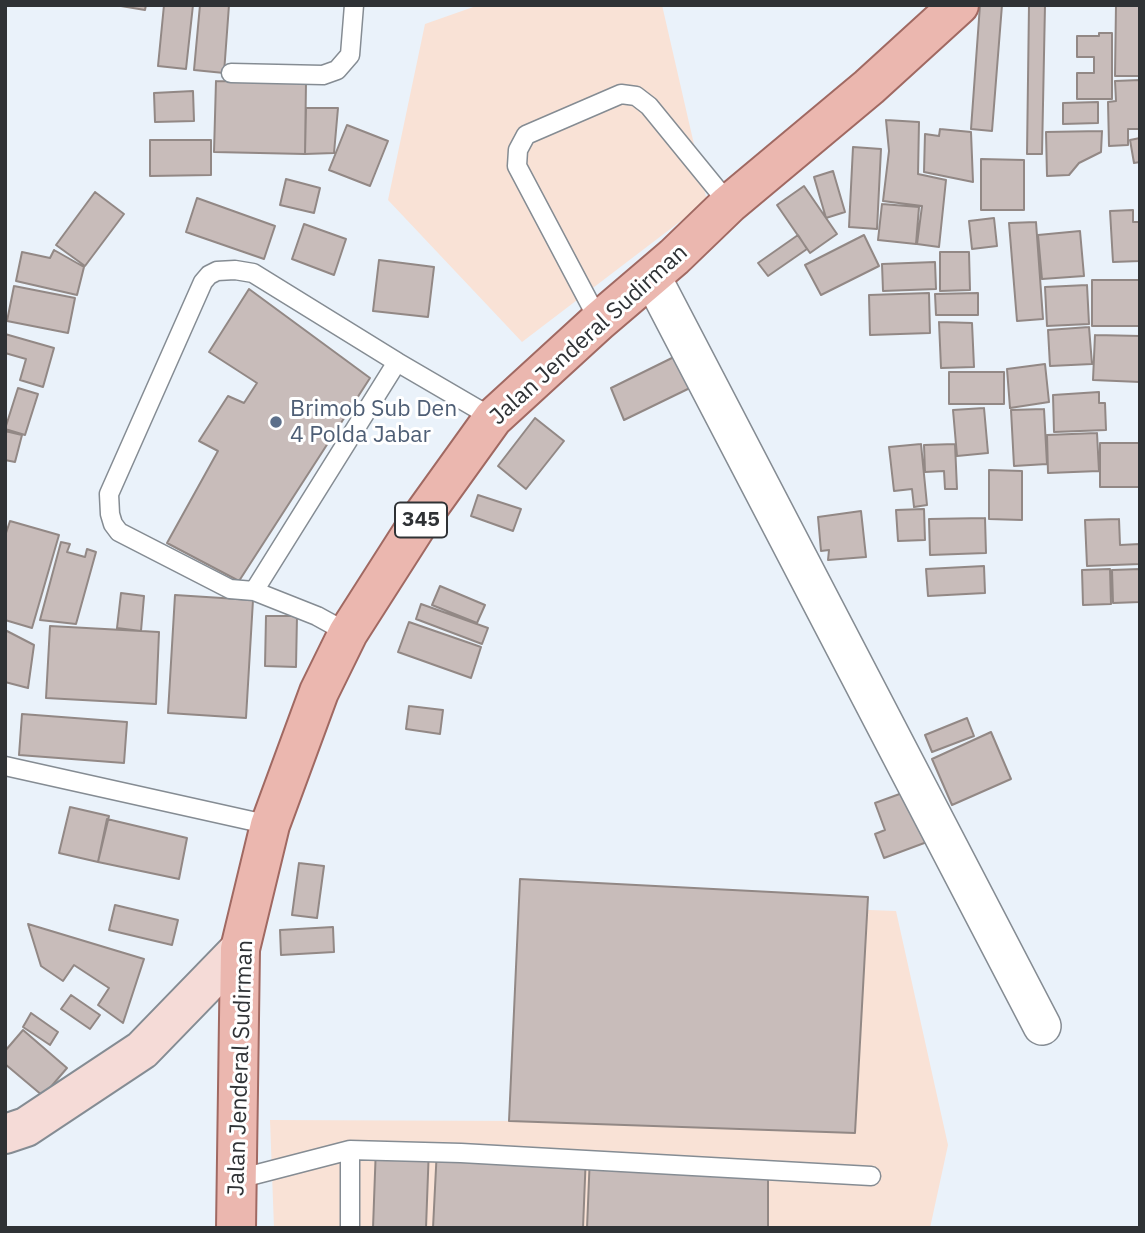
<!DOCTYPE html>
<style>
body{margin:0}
#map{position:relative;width:1145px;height:1233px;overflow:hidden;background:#eaf2fa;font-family:"IBM Plex Sans",sans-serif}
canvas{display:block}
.frame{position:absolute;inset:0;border:7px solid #2f3235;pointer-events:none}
</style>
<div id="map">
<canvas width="1145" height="1233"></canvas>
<div class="frame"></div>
</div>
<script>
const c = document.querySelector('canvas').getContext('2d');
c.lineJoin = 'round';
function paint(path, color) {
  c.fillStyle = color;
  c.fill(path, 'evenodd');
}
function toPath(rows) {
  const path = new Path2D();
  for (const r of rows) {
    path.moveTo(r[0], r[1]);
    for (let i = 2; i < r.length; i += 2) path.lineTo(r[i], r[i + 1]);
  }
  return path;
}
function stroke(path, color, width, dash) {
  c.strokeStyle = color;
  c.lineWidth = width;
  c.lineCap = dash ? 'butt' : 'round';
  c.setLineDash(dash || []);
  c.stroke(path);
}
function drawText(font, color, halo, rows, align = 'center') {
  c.font = font + ' "IBM Plex Sans",sans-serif';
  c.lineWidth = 6;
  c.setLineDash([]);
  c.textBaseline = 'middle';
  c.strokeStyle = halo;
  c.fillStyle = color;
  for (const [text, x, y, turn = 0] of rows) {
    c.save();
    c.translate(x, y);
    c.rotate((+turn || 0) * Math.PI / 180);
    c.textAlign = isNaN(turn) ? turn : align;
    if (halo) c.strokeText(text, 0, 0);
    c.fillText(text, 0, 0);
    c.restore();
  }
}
paint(toPath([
 [479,5,662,5,707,201,522,342,388,200,425,24],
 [529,897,896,911,948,1145,930,1228,274,1228,270,1120,525,1121]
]), '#f9e2d6');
const building = toPath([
 [115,5,146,5,145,10,115,5],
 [164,5,193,5,186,69,158,66,164,5],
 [200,5,229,5,224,73,194,70,200,5],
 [980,5,1002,5,992,131,971,129,980,5],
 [1029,5,1045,5,1042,154,1027,154,1029,5],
 [1116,5,1140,5,1140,76,1115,76,1116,5],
 [1099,33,1112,33,1112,99,1077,99,1077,73,1094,73,1094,57,1077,57,1077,36,1099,36,1099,33],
 [1140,80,1140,129,1128,129,1128,145,1109,146,1108,102,1116,101,1115,81,1140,80],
 [216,81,306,82,305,154,214,152,216,81],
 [193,91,194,121,155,122,154,93,193,91],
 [1098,102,1098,123,1063,124,1063,103,1098,102],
 [306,108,338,108,334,153,305,154,306,108],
 [886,120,919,122,918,174,946,180,939,247,917,244,922,206,883,201,889,151,886,120],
 [347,125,388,141,370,186,329,170,347,125],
 [940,129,971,132,973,182,924,172,925,134,939,136,940,129],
 [1102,131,1101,152,1079,163,1069,175,1047,176,1046,132,1102,131],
 [1140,138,1140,162,1134,163,1130,140,1140,138],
 [150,140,211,140,211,175,150,176,150,140],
 [853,147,881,149,877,229,849,227,853,147],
 [981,159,1024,160,1024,210,981,210,981,159],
 [833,171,845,212,826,218,814,177,833,171],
 [286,179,320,188,314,213,280,205,286,179],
 [804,186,837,234,810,253,777,205,804,186],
 [95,192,124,214,85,266,56,245,95,192],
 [197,198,275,226,264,259,186,232,197,198],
 [882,204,919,207,916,244,878,240,882,204],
 [1133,210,1133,222,1140,222,1140,261,1113,262,1110,211,1133,210],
 [994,218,997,246,972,249,969,221,994,218],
 [1036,222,1043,319,1017,321,1009,223,1036,222],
 [304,224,346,239,334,275,292,259,304,224],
 [1080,231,1084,276,1042,279,1038,235,1080,231],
 [798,235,807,249,768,276,758,263,798,235],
 [864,235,879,266,821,295,805,265,864,235],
 [54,250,84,267,77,295,16,281,22,252,50,258,54,250],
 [940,252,969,252,970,290,940,291,940,252],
 [379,260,434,267,428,317,373,311,379,260],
 [935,262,936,289,883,291,882,264,935,262],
 [1092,280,1140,280,1140,326,1092,326,1092,280],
 [1087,285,1089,324,1047,326,1045,287,1087,285],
 [14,286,75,298,68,333,7,321,14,286],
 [249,289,370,378,239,581,167,543,218,451,199,441,228,396,244,403,257,383,209,352,249,289],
 [929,293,930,333,870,335,869,295,929,293],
 [978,293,978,315,936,315,935,294,978,293],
 [939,322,972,323,974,367,941,368,939,322],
 [1089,327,1092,364,1050,366,1048,330,1089,327],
 [5,334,54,348,43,387,20,380,26,359,5,353,5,334],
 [1095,335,1140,336,1140,382,1093,380,1095,335],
 [678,355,694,386,624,420,611,388,678,355],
 [1045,364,1049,402,1010,408,1007,369,1045,364],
 [949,372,1004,372,1004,404,949,404,949,372],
 [18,388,38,394,25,435,5,429,18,388],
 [1099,392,1099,403,1105,403,1106,430,1054,432,1053,395,1099,392],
 [984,408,988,453,957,456,953,410,984,408],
 [1044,409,1047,464,1014,466,1011,410,1044,409],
 [535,418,564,441,526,489,498,466,535,418],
 [5,431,22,435,15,462,5,460,5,431],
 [1097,433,1099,471,1048,473,1047,435,1097,433],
 [1100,443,1140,443,1140,487,1100,487,1100,443],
 [921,444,927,505,914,507,912,489,894,491,889,447,921,444],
 [955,444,957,489,945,489,944,471,925,472,924,445,955,444],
 [989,470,1022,471,1022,520,989,519,989,470],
 [478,495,521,509,513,531,471,516,478,495],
 [924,509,925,540,898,541,896,510,924,509],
 [861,511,866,557,828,560,829,550,821,551,818,517,861,511],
 [985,518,986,553,930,555,929,519,985,518],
 [1119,519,1120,545,1140,544,1140,564,1087,566,1085,520,1119,519],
 [10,521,59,535,32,628,5,620,5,536,10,521],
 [61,542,70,544,67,552,85,557,87,549,96,552,76,624,40,620,61,542],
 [984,566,985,593,928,596,926,569,984,566],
 [1110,569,1111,604,1083,605,1082,570,1110,569],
 [1140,569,1140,602,1113,603,1112,570,1140,569],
 [440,586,485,605,477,623,432,605,440,586],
 [121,593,144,596,141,631,117,628,121,593],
 [175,595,253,600,246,718,168,713,175,595],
 [421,604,488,628,482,644,416,619,421,604],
 [266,616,297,616,296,667,265,666,266,616],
 [409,622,481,647,471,678,398,652,409,622],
 [50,626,159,632,156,704,46,698,50,626],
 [5,630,34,645,28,688,5,682,5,630],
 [409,706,443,710,440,734,406,729,409,706],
 [22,714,127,722,124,763,19,755,22,714],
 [967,718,974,736,932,752,925,735,967,718],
 [991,732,1011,779,952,805,932,759,991,732],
 [916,788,935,839,884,858,875,834,885,830,875,803,916,788],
 [70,807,109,816,98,862,59,853,70,807],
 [107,819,187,838,179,879,98,862,107,819],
 [299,863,324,866,317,918,292,915,299,863],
 [520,879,868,897,855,1133,509,1121,520,879],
 [115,905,178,920,172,945,109,930,115,905],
 [28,924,144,959,123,1023,98,1005,109,988,74,965,63,981,41,966,28,924],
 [333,927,334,952,281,955,280,930,333,927],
 [71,995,100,1015,90,1029,61,1009,71,995],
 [31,1013,58,1032,50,1045,23,1027,31,1013],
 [23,1030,67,1068,43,1096,5,1064,5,1051,23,1030],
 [376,1146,429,1147,426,1228,373,1228,376,1146],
 [437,1148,586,1154,583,1228,433,1228,437,1148],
 [590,1155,768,1161,768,1228,587,1228,590,1155]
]);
paint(building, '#c8bcba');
stroke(building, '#928885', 2);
const lane = toPath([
 [231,73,323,75,337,70,350,55,354,5],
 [599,321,517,166,518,150,526,135,621,94,636,96,649,106,729,204],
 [254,591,397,362],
 [348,633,317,616,254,591,230,589,119,532,113,524,110,514,109,494,203,282,209,275,217,271,235,270,253,273,397,362,493,418],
 [5,766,270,825],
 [238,1179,350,1150,461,1153,871,1176],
 [350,1228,350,1150]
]);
const street = toPath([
 [652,277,1042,1026]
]);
const secondary = toPath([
 [5,1134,26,1127,142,1050,240,949]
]);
const primary = toPath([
 [236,1228,240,949,270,825,319,692,348,633,424,514,493,418,599,321,674,257,729,204,869,87,959,5]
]);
stroke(lane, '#858c93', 21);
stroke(street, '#858c93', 40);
stroke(secondary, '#858c93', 42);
stroke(primary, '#a06962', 42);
stroke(lane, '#fff', 18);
stroke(street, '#fff', 37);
stroke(secondary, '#f5dbd7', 38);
stroke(primary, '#ebb7af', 38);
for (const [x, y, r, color] of [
 [276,422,7,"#5c6f8a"]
]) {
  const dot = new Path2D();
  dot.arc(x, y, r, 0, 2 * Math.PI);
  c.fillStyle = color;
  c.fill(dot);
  stroke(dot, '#fff', 2.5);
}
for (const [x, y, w] of [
 [421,520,52]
]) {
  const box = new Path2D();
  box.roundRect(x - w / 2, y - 17.5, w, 35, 5);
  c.fillStyle = '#fff';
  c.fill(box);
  stroke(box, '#2f3235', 2);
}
drawText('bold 21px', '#2f3235', null, [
 ["345",421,520]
]);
drawText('23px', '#2f3235', '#fff', [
 ["Jalan Jenderal Sudirman",589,335,-42],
 ["Jalan Jenderal Sudirman",241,1068,-88]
]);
drawText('23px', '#4e5e75', '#fff', [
 ["Brimob Sub Den",290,409],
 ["4 Polda Jabar",290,435]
], 'left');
</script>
